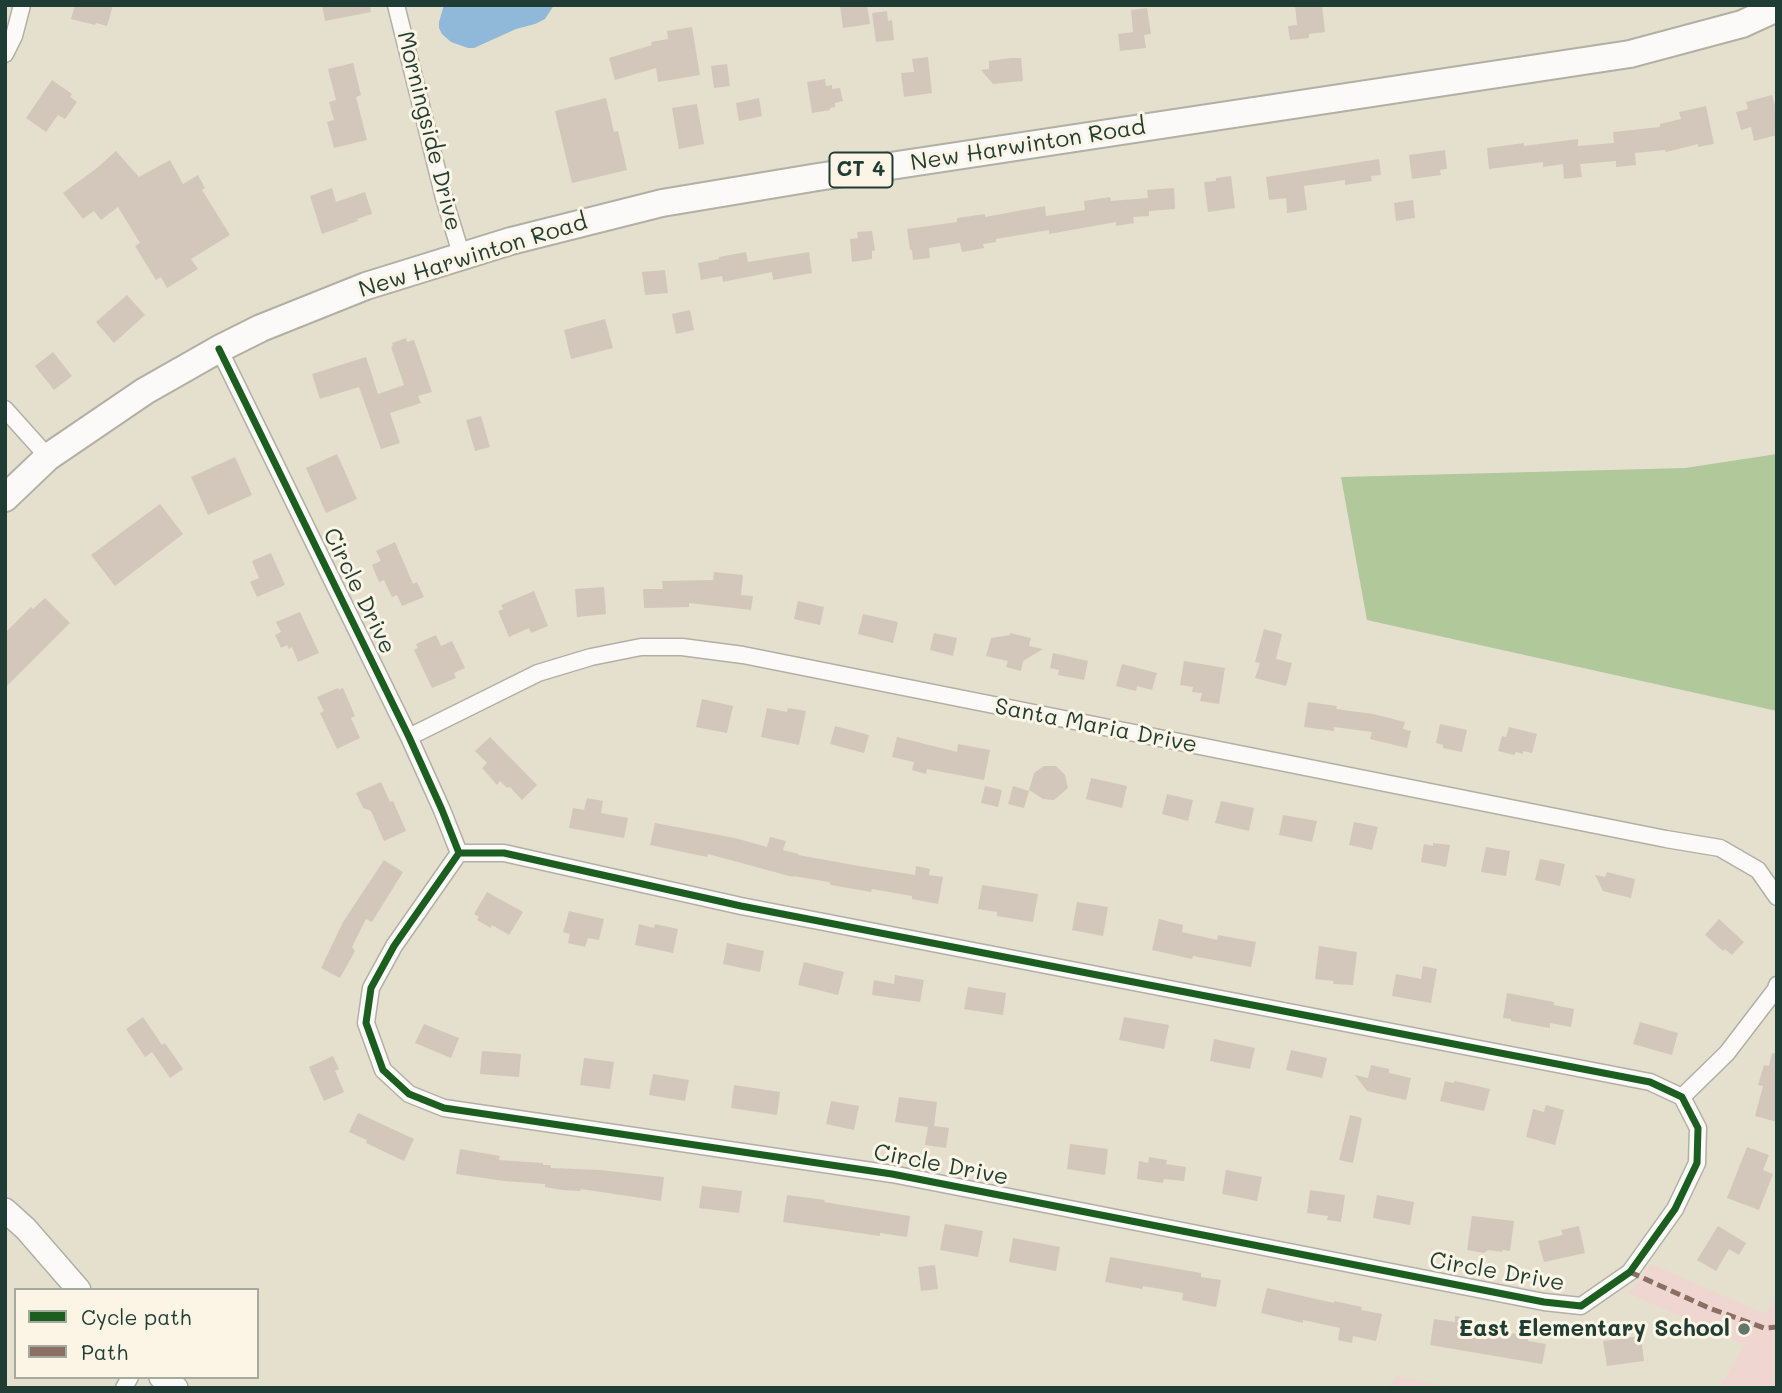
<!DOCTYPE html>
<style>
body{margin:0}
#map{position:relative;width:1782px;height:1393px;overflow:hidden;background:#e5dfce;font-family:Mali,sans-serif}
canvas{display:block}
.frame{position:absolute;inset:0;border:7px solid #1f3d34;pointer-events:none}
.legend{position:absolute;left:14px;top:1288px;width:245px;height:91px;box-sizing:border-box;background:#fcf5e5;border:2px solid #a4ab9e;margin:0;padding:9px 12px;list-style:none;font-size:21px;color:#1f3d34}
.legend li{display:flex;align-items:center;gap:14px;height:35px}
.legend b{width:35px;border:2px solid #a4ab9e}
</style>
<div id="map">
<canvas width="1782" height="1393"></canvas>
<div class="frame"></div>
<ul class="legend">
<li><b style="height:9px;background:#1b5e20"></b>Cycle path</li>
<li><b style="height:9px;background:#8d6e63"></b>Path</li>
</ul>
</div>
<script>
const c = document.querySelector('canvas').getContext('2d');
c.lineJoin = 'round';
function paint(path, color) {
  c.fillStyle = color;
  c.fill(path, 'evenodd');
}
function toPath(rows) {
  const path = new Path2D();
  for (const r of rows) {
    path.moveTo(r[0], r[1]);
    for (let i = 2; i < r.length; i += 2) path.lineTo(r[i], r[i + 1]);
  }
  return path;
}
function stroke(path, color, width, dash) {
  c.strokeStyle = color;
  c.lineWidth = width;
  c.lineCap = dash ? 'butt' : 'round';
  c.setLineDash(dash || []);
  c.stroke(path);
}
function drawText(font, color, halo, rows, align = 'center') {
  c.font = font + ' Mali,sans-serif';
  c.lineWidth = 6;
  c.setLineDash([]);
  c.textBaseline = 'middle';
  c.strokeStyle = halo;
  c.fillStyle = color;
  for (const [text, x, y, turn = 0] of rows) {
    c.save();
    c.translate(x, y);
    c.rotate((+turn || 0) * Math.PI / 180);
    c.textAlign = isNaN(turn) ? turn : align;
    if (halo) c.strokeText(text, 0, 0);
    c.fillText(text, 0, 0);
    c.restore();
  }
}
paint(toPath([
 [1651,1264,1765,1314,1777,1297,1777,1388,1719,1388,1745,1345,1628,1293,1640,1281],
 [1397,1376,1455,1388,1388,1388]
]), '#efd6d0');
paint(toPath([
 [1777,454,1777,711,1367,620,1341,477,1685,468]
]), '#b1c89a');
paint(toPath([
 [444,5,554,5,545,19,535,24,516,29,474,48,468,48,451,42,442,34,439,28,439,22]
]), '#90b8d8');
paint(toPath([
 [75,5,113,5,107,26,96,23,95,25,71,19],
 [322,5,370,5,371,12,325,21],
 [840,5,867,5,870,24,843,28],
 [1295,5,1322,5,1325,32,1309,34,1309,38,1290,40,1288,26,1297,25],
 [1147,8,1151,34,1144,35,1146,48,1120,51,1118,34,1133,32,1131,10],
 [887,11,888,21,892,20,894,40,876,42,872,13],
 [692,27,700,75,658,82,656,68,615,80,609,58,652,45,651,42,668,39,667,31],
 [928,57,932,93,904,97,901,73,914,72,912,59],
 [1011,58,1021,58,1023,81,993,84,981,70,989,69,989,61],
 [353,63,361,95,356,97,367,140,334,148,327,122,334,120,329,102,336,100,328,69],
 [727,64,730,86,714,88,711,66],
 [825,79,826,86,832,85,832,89,840,88,843,101,835,103,835,107,830,108,830,110,812,113,807,82],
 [52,80,72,94,70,97,77,102,65,119,58,115,46,132,26,118],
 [1772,95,1777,112,1777,135,1754,141,1751,127,1741,130,1736,112,1748,109,1746,102],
 [606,98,614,132,618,131,627,170,572,183,555,111],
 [759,98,762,116,739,121,736,103],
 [697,104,704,144,679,149,672,108],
 [1706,106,1714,144,1698,147,1698,144,1666,152,1665,150,1635,153,1636,165,1616,167,1616,161,1580,164,1582,177,1564,179,1563,164,1543,167,1543,162,1489,169,1487,148,1524,143,1524,146,1578,139,1578,146,1614,143,1613,132,1660,127,1660,124,1681,119,1679,112],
 [1445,150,1447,169,1440,170,1441,175,1412,179,1409,155],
 [116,151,139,177,170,160,183,184,198,175,205,188,202,190,230,235,191,259,198,269,167,288,161,277,156,280,135,246,140,243,118,207,101,220,94,211,83,219,63,193,97,168],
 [1379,159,1381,175,1371,176,1372,181,1345,185,1345,180,1304,186,1307,210,1287,213,1286,198,1269,200,1266,177],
 [1231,176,1235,208,1208,212,1204,182,1216,181,1216,178],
 [332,188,336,202,365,192,372,214,357,219,358,221,322,234,310,196],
 [1174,188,1175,209,1149,211,1149,216,1133,217,1134,223,1116,226,1116,222,1049,234,1049,230,996,239,996,242,983,244,984,248,962,252,960,243,929,248,930,258,913,260,912,250,910,250,907,229,957,222,957,218,985,214,985,217,1045,206,1046,216,1085,210,1084,201,1110,197,1111,201,1148,198,1147,190],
 [1413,200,1415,218,1396,221,1394,203],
 [872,231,875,250,872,251,872,259,852,262,850,239,858,238,857,232],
 [746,252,748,262,809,252,812,273,773,280,772,272,723,282,722,276,701,280,698,263,719,259,719,257],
 [665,270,668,293,645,295,642,272],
 [127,295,145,315,114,343,96,322],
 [690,310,694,330,676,334,672,314],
 [605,319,613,348,571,359,564,330],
 [406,338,407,342,414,340,432,392,418,396,421,403,390,413,400,443,381,449,359,387,320,399,312,374,366,357,378,394,404,385,391,347,393,346,392,343],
 [53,352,72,376,54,390,35,366],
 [481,416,490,447,475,451,466,420],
 [337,454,357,499,326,513,306,468],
 [235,457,252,495,208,515,191,477],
 [160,504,183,534,115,586,91,555],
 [395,542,413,584,417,582,424,597,402,606,397,595,392,597,384,580,379,582,372,565,381,561,376,551],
 [271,553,285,585,257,597,250,582,259,578,252,561],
 [714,572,743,575,741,595,753,596,751,610,689,603,689,607,644,608,643,589,663,589,662,581,713,580],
 [604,587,606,614,577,617,575,589],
 [534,591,548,626,531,633,529,628,509,637,498,611,503,609,501,605],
 [45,598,70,623,5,688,5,633,31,607,33,609],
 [798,601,824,607,820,625,794,619],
 [300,612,319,653,298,662,292,647,289,649,287,645,281,648,275,635,281,632,276,622],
 [863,614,898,622,893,643,858,634],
 [1264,629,1282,634,1276,659,1292,663,1286,686,1255,678,1260,663,1255,662],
 [934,633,957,638,953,656,930,650],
 [1010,633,1031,638,1029,646,1043,649,1023,661,1021,671,1006,667,1008,661,986,656,991,638,1010,635],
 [436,635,441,646,452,641,465,668,454,673,456,678,432,688,414,650,418,648,416,644],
 [1053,653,1088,661,1084,680,1058,675,1059,670,1050,668],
 [1184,661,1225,668,1219,704,1200,701,1202,693,1192,692,1193,687,1180,685],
 [1122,664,1157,673,1152,690,1137,686,1136,691,1116,686],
 [338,688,339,690,343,688,355,716,351,718,360,738,337,749,320,713,324,711,317,697],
 [702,699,733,706,727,733,696,727],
 [1308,702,1337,706,1336,709,1373,714,1405,722,1403,729,1411,731,1407,748,1370,739,1372,732,1334,727,1334,731,1304,727],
 [767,708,787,712,788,708,806,711,799,745,761,737],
 [1440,724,1467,730,1462,752,1443,748,1443,745,1436,743],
 [835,726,869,735,864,753,830,744],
 [1509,727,1537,734,1532,753,1523,751,1523,754,1516,752,1514,755,1498,751,1502,736,1506,737],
 [490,737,537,785,522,800,510,787,507,788,500,781,497,785,482,768,487,763,475,751],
 [897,737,957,752,958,744,990,750,984,780,927,769,926,774,912,770,914,762,892,757],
 [1044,766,1056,766,1065,775,1068,788,1054,800,1043,799,1029,790,1034,773],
 [1091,778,1127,786,1122,808,1086,799],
 [381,782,390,802,393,801,406,831,384,841,371,811,363,808,356,793],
 [985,786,1002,790,998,807,981,803],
 [1013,786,1029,791,1024,808,1008,804],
 [1167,794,1193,800,1188,821,1162,814],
 [587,798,603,801,601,813,628,818,624,838,569,828,573,808,584,810],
 [1221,801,1254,808,1249,831,1215,823],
 [1283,815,1317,821,1312,842,1279,835],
 [1354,822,1378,827,1372,850,1349,845],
 [655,823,735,838,767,847,770,837,786,841,783,850,799,854,798,855,859,866,915,875,916,866,930,869,929,875,943,877,938,904,912,899,912,896,872,889,871,892,831,885,829,882,793,876,793,877,708,854,707,857,650,845],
 [1433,843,1450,845,1446,867,1421,862,1424,844,1433,846],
 [1486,847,1510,851,1506,876,1481,872],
 [1540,859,1565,864,1560,886,1535,880],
 [384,860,403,872,372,922,366,919,352,947,355,951,340,978,321,968,343,922],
 [1607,872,1635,879,1631,898,1603,891,1595,875,1605,877],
 [982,885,1038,894,1033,922,997,916,997,912,978,909],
 [487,892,523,912,509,935,492,925,491,928,477,920,479,917,474,914],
 [1077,902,1108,907,1103,936,1072,930],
 [569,911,604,919,599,940,588,938,585,947,568,943,570,934,563,932],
 [1159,919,1183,925,1182,932,1217,940,1218,935,1256,942,1251,967,1193,956,1192,959,1152,950],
 [1719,919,1744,942,1732,955,1725,949,1723,951,1705,935],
 [639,924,654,928,655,924,678,929,673,953,635,945],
 [727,943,764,951,760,972,723,964],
 [1319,946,1357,952,1353,985,1333,984,1334,981,1315,979],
 [804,962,844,972,838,995,798,985],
 [1423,966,1437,969,1431,1003,1392,996,1396,974,1421,979],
 [895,975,924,980,920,1002,872,995,874,980,894,984],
 [968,987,1006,993,1003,1015,964,1009],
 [1507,993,1554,1002,1554,1005,1574,1009,1571,1027,1550,1023,1550,1028,1511,1021,1511,1019,1503,1018],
 [143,1017,162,1045,159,1047,165,1043,183,1069,170,1078,152,1052,145,1057,126,1029],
 [1124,1017,1169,1025,1164,1049,1119,1040],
 [1640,1022,1678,1033,1672,1055,1633,1044],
 [424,1024,459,1038,451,1058,415,1043],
 [1214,1039,1255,1048,1250,1069,1210,1061],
 [1291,1050,1327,1058,1322,1078,1286,1070],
 [482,1051,521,1054,519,1077,480,1074],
 [1772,1053,1777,1054,1777,1122,1755,1116,1763,1086,1758,1085,1764,1065,1769,1066],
 [333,1056,339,1069,335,1071,344,1092,324,1101,309,1067],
 [584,1058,614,1062,610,1089,580,1085],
 [1371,1065,1389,1069,1389,1073,1411,1078,1406,1100,1367,1091,1355,1075,1368,1078],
 [653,1074,689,1080,685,1101,649,1095],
 [1445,1081,1453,1083,1455,1081,1490,1089,1484,1111,1440,1101],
 [734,1085,780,1092,777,1115,731,1108],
 [899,1097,937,1102,934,1126,949,1128,946,1148,925,1145,928,1127,895,1122],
 [831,1101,859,1106,854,1130,826,1124],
 [1546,1105,1564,1110,1555,1145,1526,1137,1533,1109,1544,1112],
 [358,1113,414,1139,404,1161,366,1143,367,1140,349,1132],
 [1350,1115,1362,1118,1353,1163,1339,1160],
 [1070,1144,1108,1149,1105,1175,1067,1169],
 [1747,1147,1769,1155,1763,1170,1773,1174,1759,1210,1727,1198],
 [460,1149,500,1156,499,1160,543,1163,543,1165,550,1165,551,1168,600,1170,664,1177,661,1201,581,1189,580,1191,562,1190,545,1187,545,1184,504,1181,456,1174],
 [1149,1157,1167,1160,1166,1164,1186,1167,1184,1181,1164,1179,1163,1183,1137,1179,1139,1161,1148,1163],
 [1226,1170,1262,1177,1257,1201,1222,1194],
 [702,1186,742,1191,739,1213,699,1208],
 [1310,1190,1345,1195,1341,1222,1327,1220,1328,1216,1307,1213],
 [787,1195,825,1200,824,1202,910,1216,907,1237,880,1233,880,1236,783,1222],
 [1377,1195,1414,1202,1410,1225,1373,1218],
 [1472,1216,1514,1221,1510,1251,1502,1250,1502,1252,1488,1250,1484,1253,1467,1250],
 [945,1224,983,1231,978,1257,940,1250],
 [1579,1226,1585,1253,1544,1262,1538,1241,1563,1235,1561,1230],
 [1718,1226,1746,1243,1739,1255,1729,1249,1716,1271,1697,1260],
 [1013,1238,1060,1247,1056,1271,1009,1262],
 [1110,1257,1201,1273,1201,1277,1221,1280,1216,1307,1182,1300,1183,1293,1143,1286,1142,1289,1105,1282],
 [935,1265,938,1289,921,1291,918,1267],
 [1267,1288,1334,1303,1334,1301,1362,1307,1361,1310,1382,1314,1376,1341,1353,1336,1352,1343,1338,1340,1340,1328,1303,1320,1303,1323,1261,1313],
 [1455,1316,1469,1318,1468,1324,1474,1325,1474,1327,1528,1336,1528,1341,1546,1344,1542,1364,1430,1345,1434,1319,1455,1322],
 [1641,1336,1644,1361,1607,1366,1603,1341]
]), '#d3c7bb');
const minor = toPath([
 [396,5,444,198,462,257],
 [5,54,14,36,22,5],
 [219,349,409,737,442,810,459,853,394,946,371,988,366,1023,383,1070,409,1094,444,1108,892,1174,1544,1302,1581,1306,1630,1272,1675,1209,1697,1163,1698,1128,1682,1097,1650,1082,741,906,504,853,459,853],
 [5,409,48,457],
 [409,737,538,673,591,657,641,647,682,647,743,655,1666,839,1720,848,1758,870,1777,897],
 [1682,1097,1727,1053,1776,989,1777,985],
 [124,1388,130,1377]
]);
const secondary = toPath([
 [5,1210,26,1229,79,1290],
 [161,1377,176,1388]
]);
const primary = toPath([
 [5,498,48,457,145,391,219,349,261,328,366,286,511,241,662,203,818,177,1630,54,1742,24,1777,8]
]);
stroke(minor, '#b1b0a4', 19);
stroke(secondary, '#b1b0a4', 26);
stroke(primary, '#b1b0a4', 30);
stroke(minor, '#fbfaf8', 16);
stroke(secondary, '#fbfaf8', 23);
stroke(primary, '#fbfaf8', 26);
stroke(toPath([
 [1630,1272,1709,1308,1764,1328,1777,1327]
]), '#8d6e63', 5, [10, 5]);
stroke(toPath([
 [219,349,409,737,442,810,459,853,394,946,371,988,366,1023,383,1070,409,1094,444,1108,892,1174,1544,1302,1581,1306,1630,1272,1675,1209,1697,1163,1698,1128,1682,1097,1650,1082,741,906,504,853,459,853]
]), '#1b5e20', 7);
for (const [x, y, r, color] of [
 [1744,1329,7,"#64766a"]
]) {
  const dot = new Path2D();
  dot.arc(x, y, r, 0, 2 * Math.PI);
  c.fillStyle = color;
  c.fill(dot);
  stroke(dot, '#fcf5e5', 2.5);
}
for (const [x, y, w] of [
 [861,170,63]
]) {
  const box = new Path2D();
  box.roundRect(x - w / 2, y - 17.5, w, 35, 5);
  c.fillStyle = '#fcf5e5';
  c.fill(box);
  stroke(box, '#1f3d34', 2);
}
drawText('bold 21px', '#1f3d34', null, [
 ["CT 4",861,170]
]);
drawText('23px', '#1f3d34', '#fcf5e5', [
 ["Morningside Drive",429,131,76],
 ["New Harwinton Road",1028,145,-9],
 ["New Harwinton Road",473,256,-17],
 ["Circle Drive",359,591,64],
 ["Santa Maria Drive",1096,726,11],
 ["Circle Drive",941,1165,11],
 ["Circle Drive",1497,1272,10]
]);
drawText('bold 23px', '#1f3d34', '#fcf5e5', [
 ["East Elementary School",1730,1329]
], 'right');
</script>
